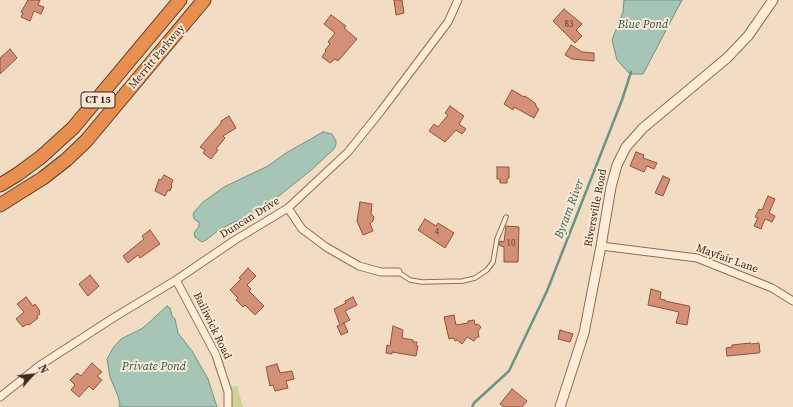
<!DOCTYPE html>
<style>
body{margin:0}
#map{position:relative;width:793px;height:407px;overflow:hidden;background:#f2ddc4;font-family:"Source Serif 4",serif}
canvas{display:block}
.north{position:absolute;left:12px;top:355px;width:40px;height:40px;-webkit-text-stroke:3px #f9e9d4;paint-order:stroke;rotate:62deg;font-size:11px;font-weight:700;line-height:16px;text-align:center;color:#3d281d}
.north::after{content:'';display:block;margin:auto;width:14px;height:18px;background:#3d281d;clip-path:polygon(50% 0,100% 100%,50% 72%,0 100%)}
</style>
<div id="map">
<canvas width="793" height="407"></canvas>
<div class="north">N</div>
</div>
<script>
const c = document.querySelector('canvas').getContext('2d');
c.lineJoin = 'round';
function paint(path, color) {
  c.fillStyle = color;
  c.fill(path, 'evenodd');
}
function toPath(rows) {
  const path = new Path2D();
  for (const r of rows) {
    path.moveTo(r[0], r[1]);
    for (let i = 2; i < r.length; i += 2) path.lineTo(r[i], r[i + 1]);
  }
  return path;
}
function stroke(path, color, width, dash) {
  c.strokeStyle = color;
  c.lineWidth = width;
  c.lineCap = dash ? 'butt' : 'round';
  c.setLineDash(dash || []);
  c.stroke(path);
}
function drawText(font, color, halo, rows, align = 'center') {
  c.font = font + ' "Source Serif 4",serif';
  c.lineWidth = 4;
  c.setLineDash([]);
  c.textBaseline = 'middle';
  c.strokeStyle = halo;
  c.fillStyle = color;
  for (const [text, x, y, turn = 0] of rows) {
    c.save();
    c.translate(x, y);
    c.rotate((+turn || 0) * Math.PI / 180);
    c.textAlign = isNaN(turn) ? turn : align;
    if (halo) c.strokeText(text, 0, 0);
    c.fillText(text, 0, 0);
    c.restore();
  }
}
paint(toPath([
 [237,386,243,407,227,407,224,388]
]), '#d1d096');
const water = toPath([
 [624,0,682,0,643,74,630,74,617,60,612,40,623,12,624,0],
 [323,132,332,134,336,141,336,144,334,149,310,171,270,203,245,217,220,229,206,240,202,242,195,237,194,233,199,226,199,222,195,220,193,216,194,212,203,202,224,187,268,166,286,153,323,132],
 [167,306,170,308,172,316,175,319,178,333,192,351,208,379,217,407,119,407,120,405,118,396,110,377,107,359,113,348,121,339,143,328,167,306]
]);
paint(water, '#a6c5b7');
stroke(water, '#6b9484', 1);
stroke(toPath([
 [472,407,474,403,509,371,547,291,622,100,631,72]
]), '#6b9484', 2.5);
const building = toPath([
 [28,0,40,0,38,5,44,7,41,14,34,11,30,21,21,17,23,13,21,12,28,0],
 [394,0,402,0,404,13,396,15,394,0],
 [564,9,582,24,576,30,582,36,575,43,553,21,564,9],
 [331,15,346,26,344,28,357,39,338,61,335,59,330,63,322,57,326,51,325,50,330,44,328,42,335,33,324,24,331,15],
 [571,45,582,52,594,53,594,61,572,59,565,55,571,45],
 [10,49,17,58,0,74,0,58,10,49],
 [512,90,524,97,525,96,535,103,537,108,539,109,534,118,514,107,513,110,504,104,512,90],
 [450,106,464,116,459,124,466,129,462,134,456,130,445,142,429,131,434,124,438,127,448,115,445,113,450,106],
 [229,116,236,128,223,136,225,138,216,149,218,150,211,159,203,153,205,150,200,147,221,123,221,121,229,116],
 [636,152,644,155,643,158,657,163,654,169,647,166,644,172,630,166,636,152],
 [497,167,509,167,509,178,507,179,507,183,500,183,500,179,497,179,497,167],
 [164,175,173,180,171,185,172,186,170,191,168,190,165,196,155,191,159,179,161,180,164,175],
 [663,176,670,179,663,196,655,193,663,176],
 [768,196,775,199,769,213,775,216,772,222,765,219,761,229,754,226,758,218,755,217,759,209,762,210,768,196],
 [360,202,372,204,371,214,374,217,373,221,370,224,373,231,363,235,357,221,360,202],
 [425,219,436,226,438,223,454,233,445,248,418,230,425,219],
 [506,226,519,227,518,262,504,262,504,247,499,245,500,241,504,242,506,226],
 [150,230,160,244,140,258,138,255,128,263,123,256,144,239,142,236,150,230],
 [248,268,256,276,247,285,251,289,249,291,264,306,255,315,245,305,243,307,236,300,238,298,230,290,241,279,239,278,248,268],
 [90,275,99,286,88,296,79,284,90,275],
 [651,289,661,292,660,299,665,300,665,301,689,306,690,307,687,325,676,323,679,312,648,305,651,289],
 [26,297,33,306,35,304,40,311,39,312,40,314,37,316,38,318,29,325,27,324,23,327,16,319,24,312,17,304,26,297],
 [353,297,357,305,345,311,350,320,342,324,344,323,348,332,341,335,337,326,340,325,334,309,346,303,345,301,353,297],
 [454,315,456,325,468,323,468,321,474,320,475,325,478,324,481,327,478,331,479,337,477,337,474,341,467,337,462,344,457,340,455,341,454,338,449,339,444,317,454,315],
 [393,326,403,330,402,338,413,340,413,342,417,342,416,346,418,346,416,356,392,352,392,354,386,353,387,345,390,346,393,326],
 [560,330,573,334,570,342,558,339,560,330],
 [750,343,751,344,759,343,760,352,758,353,727,356,726,348,732,347,732,345,750,343],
 [92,363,102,372,97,376,102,380,93,390,89,386,79,397,71,390,75,385,70,380,77,373,81,376,92,363],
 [277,364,280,373,292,371,294,379,286,381,288,388,275,391,273,385,270,386,266,367,277,364],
 [512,389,527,401,522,407,504,407,500,404,512,389]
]);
paint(building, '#d39076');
stroke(building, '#90513c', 1);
const service = toPath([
 [398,272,410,280,422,282,463,281,475,278,487,270,493,262,497,239,506,217]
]);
const minor = toPath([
 [288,208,302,229,326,247,359,266,381,272,398,272],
 [601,246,697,258,772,288,793,301],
 [176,280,216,355,228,392,228,407],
 [0,397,39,366,113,318,176,280,235,240,288,208,348,152,381,111,448,22,458,0]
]);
const tertiary = toPath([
 [560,407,584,333,601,246,611,187,617,165,626,147,643,128,727,58,748,36,773,0]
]);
const motorway = toPath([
 [0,185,18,174,41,157,73,128,180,0],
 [0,205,43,178,66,160,86,141,204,0]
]);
stroke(service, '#8e6d58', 5.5);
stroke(minor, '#8e6d58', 9);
stroke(tertiary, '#8e6d58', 11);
stroke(motorway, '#5c3c2d', 15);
stroke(service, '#fcecd8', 3.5);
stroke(minor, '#fcecd8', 7);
stroke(tertiary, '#fcecd8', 9);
stroke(motorway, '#e88e4e', 13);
drawText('9px', '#624233', null, [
 ["83",569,25],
 ["4",437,233],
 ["10",511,244]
]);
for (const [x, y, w] of [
 [98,100,34]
]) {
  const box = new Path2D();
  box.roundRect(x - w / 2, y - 8, w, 16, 3);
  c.fillStyle = '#f9e9d4';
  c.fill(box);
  stroke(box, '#3d281d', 1);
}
drawText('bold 10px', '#3d281d', null, [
 ["CT 15",98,100]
]);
drawText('11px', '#3d281d', '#f9e9d4', [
 ["Merritt Parkway",157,57,-50],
 ["Riversville Road",596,208,-79],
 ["Duncan Drive",250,218,-32],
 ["Mayfair Lane",727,259,20],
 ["Bailiwick Road",212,326,64]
]);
drawText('italic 12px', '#2b5e54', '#f9e9d4', [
 ["Blue Pond",643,25],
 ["Byram River",570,209,-69],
 ["Private Pond",154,367]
]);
</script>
